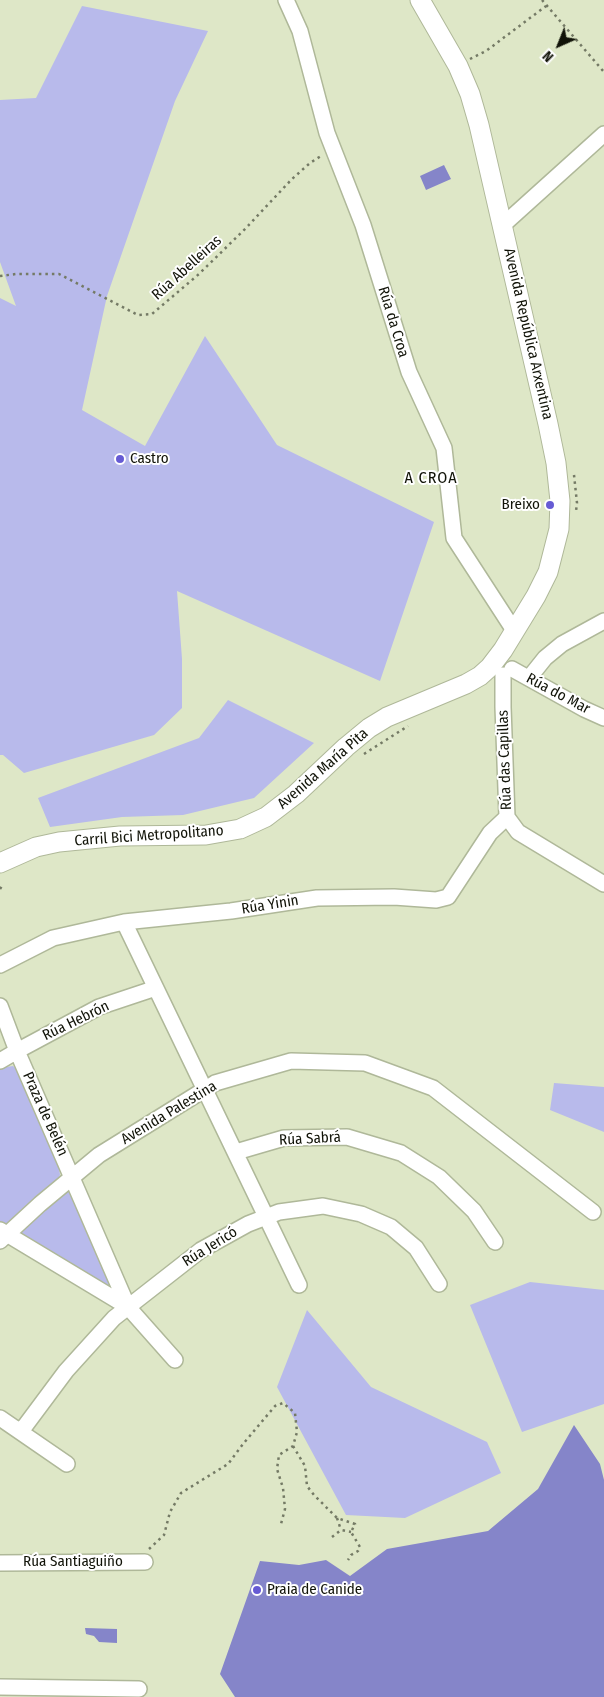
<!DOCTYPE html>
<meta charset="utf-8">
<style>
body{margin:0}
#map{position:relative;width:604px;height:1697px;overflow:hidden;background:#dee7c7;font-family:"Fira Sans Condensed",sans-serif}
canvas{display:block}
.north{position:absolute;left:534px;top:20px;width:50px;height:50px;-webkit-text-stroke:4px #fff;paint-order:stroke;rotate:224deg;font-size:14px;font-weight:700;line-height:20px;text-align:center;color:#111308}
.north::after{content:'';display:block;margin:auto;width:18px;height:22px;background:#111308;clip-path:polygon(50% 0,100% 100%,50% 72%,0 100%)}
</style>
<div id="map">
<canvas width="604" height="1697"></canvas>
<div class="north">N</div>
</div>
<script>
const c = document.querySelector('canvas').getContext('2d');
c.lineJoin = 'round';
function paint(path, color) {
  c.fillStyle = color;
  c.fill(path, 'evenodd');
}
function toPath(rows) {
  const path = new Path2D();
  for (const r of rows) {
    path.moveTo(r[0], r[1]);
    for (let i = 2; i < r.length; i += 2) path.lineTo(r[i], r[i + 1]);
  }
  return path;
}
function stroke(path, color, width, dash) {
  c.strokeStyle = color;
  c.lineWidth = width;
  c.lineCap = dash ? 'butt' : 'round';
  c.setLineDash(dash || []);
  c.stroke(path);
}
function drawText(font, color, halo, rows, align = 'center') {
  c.font = font + ' "Fira Sans Condensed",sans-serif';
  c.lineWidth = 4;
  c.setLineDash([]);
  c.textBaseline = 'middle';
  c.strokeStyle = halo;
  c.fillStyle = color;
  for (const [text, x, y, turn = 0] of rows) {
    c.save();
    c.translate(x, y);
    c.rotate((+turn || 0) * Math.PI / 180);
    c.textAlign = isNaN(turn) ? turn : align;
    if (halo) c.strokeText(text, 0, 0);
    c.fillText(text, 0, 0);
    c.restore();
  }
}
paint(toPath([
 [82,6,208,31,175,101,107,296,82,410,145,446,205,336,277,445,434,522,380,681,177,591,182,659,182,708,154,735,24,773,3,755,0,755,0,298,16,306,0,262,0,100,36,98],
 [228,700,314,743,254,798,183,815,122,817,50,827,38,798,199,738],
 [13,1066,19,1071,59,1167,60,1175,56,1183,6,1225,0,1222,0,1068],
 [554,1083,604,1087,604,1132,550,1110],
 [69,1188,115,1292,17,1234],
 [530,1282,604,1290,604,1404,522,1432,470,1305],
 [307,1310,371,1387,487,1442,501,1473,405,1518,346,1515,277,1387]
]), '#b8baeb');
paint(toPath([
 [444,165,451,179,426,190,420,176],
 [574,1425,600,1464,604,1480,604,1697,235,1697,220,1674,260,1561,299,1565,326,1560,350,1576,387,1549,488,1531,538,1489],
 [85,1628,117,1629,117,1643,99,1642,94,1636,86,1634]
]), '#8585c9');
const minor = toPath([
 [286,0,300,31,327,133,363,225,409,372,444,448,454,538,515,632],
 [503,225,604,134],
 [512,669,584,709,604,718],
 [503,675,503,707,507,817,518,832,604,884],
 [529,678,545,658,562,644,604,621],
 [124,922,299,1285],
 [0,965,53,938,124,922,231,911,317,898,394,897,436,900,448,897,490,833,507,817],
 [0,1006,17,1051,128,1307,175,1360],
 [0,1061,17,1051,99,1007,156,988],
 [236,1152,284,1138,347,1137,401,1153,439,1177,474,1211,495,1242],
 [0,1230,128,1307],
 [0,1241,40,1204,99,1155,215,1083,291,1061,365,1063,433,1088,593,1212],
 [0,1418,67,1464],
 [16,1429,21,1429,25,1426,66,1371,114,1318,201,1250,248,1224,279,1212,323,1206,361,1214,391,1227,416,1248,439,1284],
 [0,1563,145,1562],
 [0,1687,139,1689]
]);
const major = toPath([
 [0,863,36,847,59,842,120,836,206,835,240,829,266,817,296,794,346,747,369,728,387,717,466,684,480,676,490,667,503,650,536,596,548,572,559,529,560,501,556,463,548,424,479,125,470,94,458,66,420,0]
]);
stroke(minor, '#afb899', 18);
stroke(major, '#afb899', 21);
stroke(toPath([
 [542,0,604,72],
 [470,59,486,51,546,6],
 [0,276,16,274,59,274,138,315,152,314,199,274,246,228,292,179,310,163,321,156],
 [574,475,577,503,576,511],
 [364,754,408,726],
 [0,889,2,886],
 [293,1446,305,1466,307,1486,314,1495,337,1518,355,1524,351,1532,360,1547,358,1551,351,1555,348,1560],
 [337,1518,341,1530],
 [332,1537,341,1530,351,1532],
 [149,1549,164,1535,170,1512,181,1493,228,1464,243,1444,275,1406,283,1403,295,1413,297,1432,293,1446,279,1455,277,1469,283,1488,285,1509,281,1524]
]), '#747a65', 2.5, [2.5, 4]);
stroke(minor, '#fff', 15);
stroke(major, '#fff', 19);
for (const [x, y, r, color] of [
 [120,459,5,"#665bd4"],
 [550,505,5,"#665bd4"],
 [257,1590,5,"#665bd4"]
]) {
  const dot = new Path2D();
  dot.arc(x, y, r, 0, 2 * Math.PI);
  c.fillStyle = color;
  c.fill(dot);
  stroke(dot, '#fff', 2);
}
drawText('15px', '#111308', '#fff', [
 ["Rúa Abelleiras",187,268,-42],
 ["Rúa da Croa",393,322,73],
 ["Avenida República Arxentina",528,334,77],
 ["Rúa do Mar",558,694,28],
 ["Rúa das Capillas",505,760,-92],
 ["Avenida María Pita",323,769,-41],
 ["Carril Bici Metropolitano",149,836,-4],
 ["Rúa Yinin",270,905,-9],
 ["Rúa Hebrón",76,1021,-26],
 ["Avenida Palestina",169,1113,-31],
 ["Praza de Belén",45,1114,66],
 ["Rúa Sabrá",310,1139,-3],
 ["Rúa Jericó",210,1247,-32],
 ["Rúa Santiaguiño",73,1562]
]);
drawText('15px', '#111308', '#fff', [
 ["Castro",130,459],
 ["Breixo",540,505,"right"],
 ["Praia de Canide",267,1590]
], 'left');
c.letterSpacing = '1px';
drawText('16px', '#111308', '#fff', [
 ["A CROA",431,479]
]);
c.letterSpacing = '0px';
</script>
